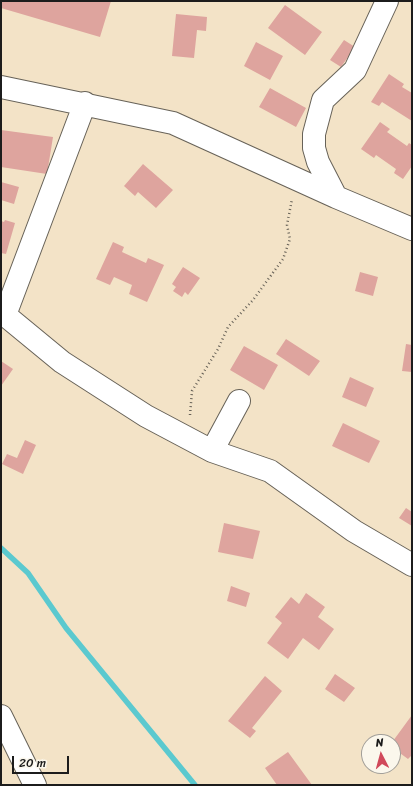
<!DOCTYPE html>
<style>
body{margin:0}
#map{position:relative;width:413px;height:786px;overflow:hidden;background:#f3e3c7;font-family:Sriracha,sans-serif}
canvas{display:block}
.frame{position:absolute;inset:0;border:2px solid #1c1c1c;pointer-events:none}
.north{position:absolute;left:361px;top:734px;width:40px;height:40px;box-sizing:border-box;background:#fbf7ec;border:1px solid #a29f99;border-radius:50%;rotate:354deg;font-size:11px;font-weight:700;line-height:16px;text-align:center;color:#1c1c1c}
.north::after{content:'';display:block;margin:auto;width:14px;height:18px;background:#d1495b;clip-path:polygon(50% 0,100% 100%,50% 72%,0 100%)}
.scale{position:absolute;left:12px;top:756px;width:57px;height:18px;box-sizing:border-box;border:2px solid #1c1c1c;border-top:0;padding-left:5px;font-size:12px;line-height:14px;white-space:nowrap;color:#1c1c1c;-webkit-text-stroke:3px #fbf7ec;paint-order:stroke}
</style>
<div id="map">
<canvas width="413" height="786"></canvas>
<div class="frame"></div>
<div class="north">N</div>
<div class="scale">20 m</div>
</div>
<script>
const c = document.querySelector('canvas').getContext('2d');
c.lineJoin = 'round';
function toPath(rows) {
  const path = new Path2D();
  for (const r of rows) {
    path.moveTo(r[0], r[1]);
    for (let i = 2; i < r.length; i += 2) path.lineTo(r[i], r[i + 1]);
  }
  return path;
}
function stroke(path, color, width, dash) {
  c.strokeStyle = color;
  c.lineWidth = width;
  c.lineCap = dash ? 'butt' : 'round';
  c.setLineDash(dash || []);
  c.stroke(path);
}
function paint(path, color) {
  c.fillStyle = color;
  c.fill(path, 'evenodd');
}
stroke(toPath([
 [1,548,28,573,66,628,195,785]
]), '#5bc9cf', 5.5);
paint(toPath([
 [1,1,111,1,100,37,1,8],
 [285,5,322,32,305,55,268,28],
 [176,14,207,17,206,31,197,30,194,58,172,56],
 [344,40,355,47,341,67,330,60],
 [256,42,283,56,270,80,244,66],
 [389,74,404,84,402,87,412,93,412,121,382,102,379,106,371,102],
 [270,88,306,108,296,127,259,107],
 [380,122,390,129,387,132,407,146,409,143,412,145,412,166,403,179,394,173,396,169,376,155,374,158,361,149],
 [1,130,53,137,47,174,1,167],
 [143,164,173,190,156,208,138,192,135,196,124,186],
 [1,182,19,187,14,204,1,200],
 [5,220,15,223,6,254,1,253,1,221,4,222],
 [113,242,124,247,122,252,146,263,148,258,164,265,147,302,129,294,132,285,114,277,110,285,96,279],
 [183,267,200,278,188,295,185,292,182,297,173,291,176,287,172,284],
 [360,272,378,277,373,296,355,291],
 [286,339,320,361,309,376,276,354],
 [406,344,412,345,412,372,402,371],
 [244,346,278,365,264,390,230,370],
 [1,361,13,369,1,386],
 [350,377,374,388,366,407,342,397],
 [343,423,380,441,369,463,332,446],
 [25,440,36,445,23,474,2,464,7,454,17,458],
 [406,508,412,512,412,526,399,518],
 [224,523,260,531,253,559,218,552],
 [231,586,250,593,246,607,227,601],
 [306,593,325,607,318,617,334,629,319,650,303,638,288,659,267,643,282,623,275,617,291,597,299,604],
 [335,674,355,688,344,702,325,689],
 [265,676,282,691,252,728,256,731,250,738,228,721],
 [412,715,412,755,408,759,393,748,393,741],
 [288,752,312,785,277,785,265,768]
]), '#dea49e');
const minor = toPath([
 [1,87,173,123,336,197,412,229],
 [336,197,318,162,314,148,314,134,323,100,355,70,387,1],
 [1,314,5,315,62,362,146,416,212,451,270,471,354,531,412,565],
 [5,315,85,103],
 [212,451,239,401],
 [1,716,35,785]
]);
stroke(minor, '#676258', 24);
stroke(toPath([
 [190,415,192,391,218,349,228,327,253,300,283,259,290,239,287,225,292,199]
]), '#676258', 2.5, [1, 3]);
stroke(minor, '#fff', 22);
</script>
